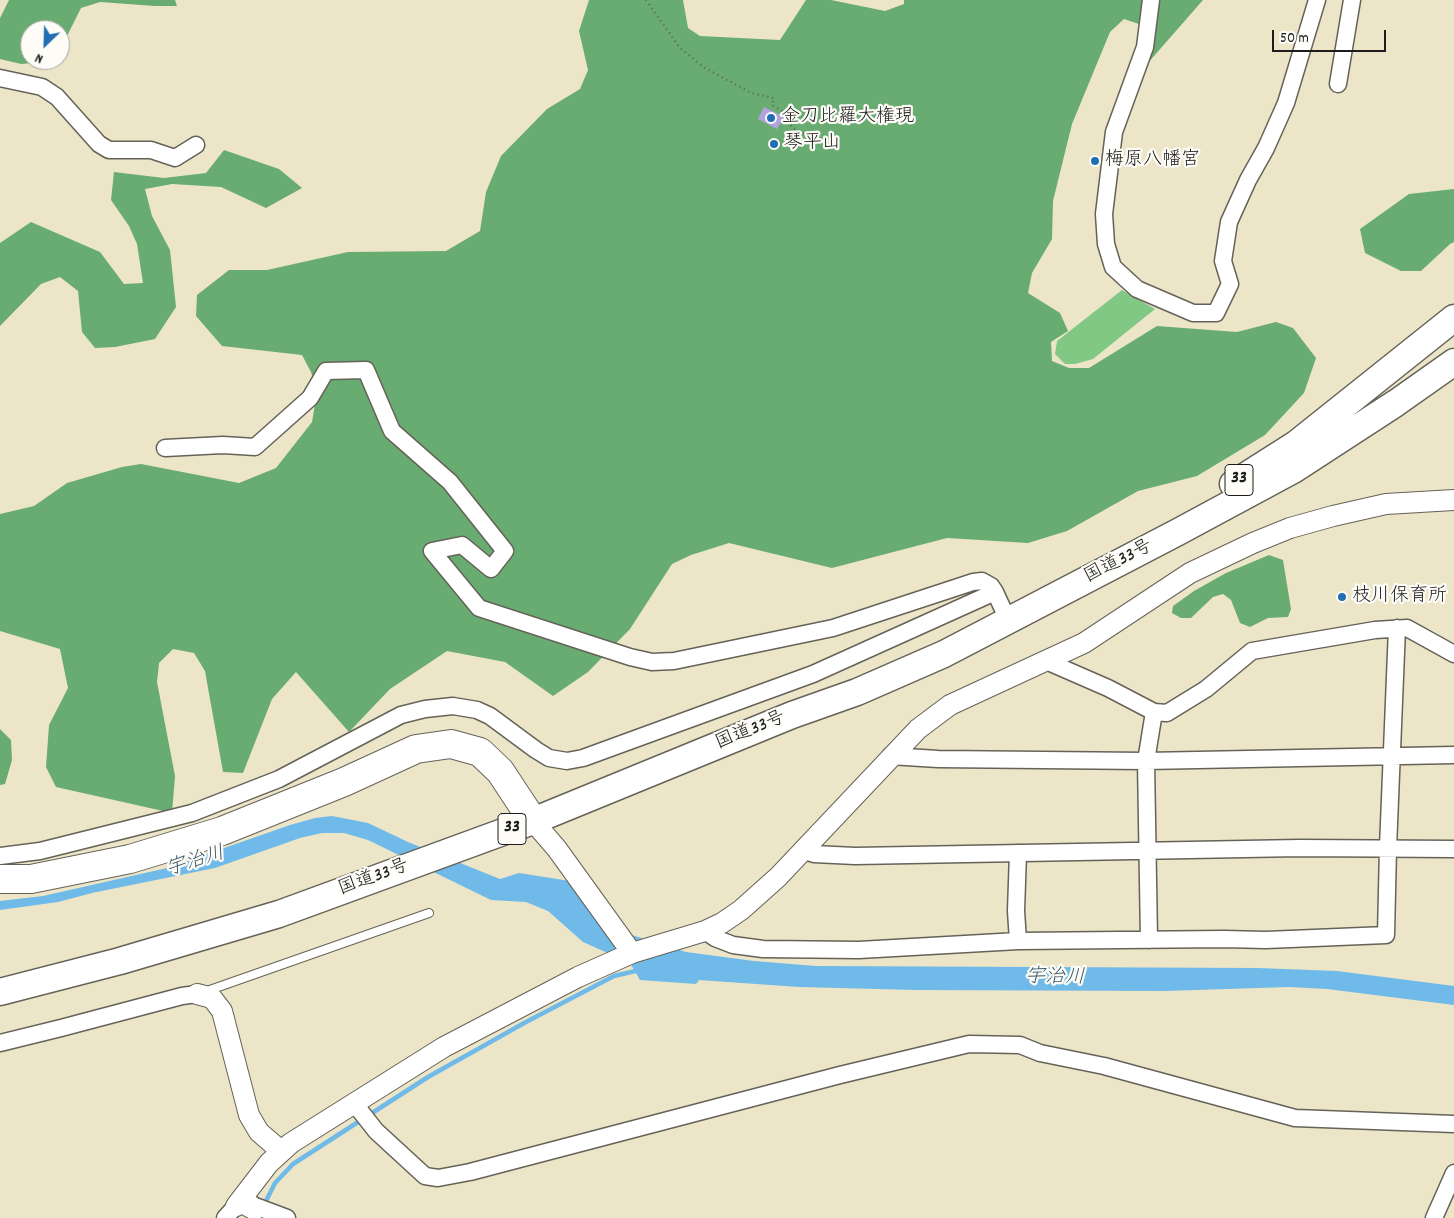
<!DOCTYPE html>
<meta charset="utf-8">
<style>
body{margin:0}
#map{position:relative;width:1454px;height:1218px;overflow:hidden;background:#ede5c8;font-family:Dekko,sans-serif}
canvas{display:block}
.north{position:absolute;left:20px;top:20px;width:50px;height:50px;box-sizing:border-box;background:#fdfcf7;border:1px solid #a3a29f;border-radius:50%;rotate:204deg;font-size:14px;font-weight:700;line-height:20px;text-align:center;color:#1c1c1c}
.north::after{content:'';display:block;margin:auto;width:18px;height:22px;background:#1f6fb2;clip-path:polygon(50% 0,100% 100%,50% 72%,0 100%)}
.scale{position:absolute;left:1272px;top:30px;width:114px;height:22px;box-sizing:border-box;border:2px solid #1c1c1c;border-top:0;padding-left:6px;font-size:15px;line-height:18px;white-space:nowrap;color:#1c1c1c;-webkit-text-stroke:4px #fdfcf7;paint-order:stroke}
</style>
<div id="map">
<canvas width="1454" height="1218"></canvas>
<div class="north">N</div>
<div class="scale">50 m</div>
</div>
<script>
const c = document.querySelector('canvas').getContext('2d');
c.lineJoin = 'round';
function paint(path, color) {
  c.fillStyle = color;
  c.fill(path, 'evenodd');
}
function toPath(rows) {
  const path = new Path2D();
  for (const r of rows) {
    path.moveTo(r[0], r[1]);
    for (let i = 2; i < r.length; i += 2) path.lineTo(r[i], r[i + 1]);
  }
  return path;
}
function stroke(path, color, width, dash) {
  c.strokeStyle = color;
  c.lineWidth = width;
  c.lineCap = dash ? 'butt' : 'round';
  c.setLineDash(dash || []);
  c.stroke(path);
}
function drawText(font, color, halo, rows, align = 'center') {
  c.font = font + ' Dekko,"Klee One",sans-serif';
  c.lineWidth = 4.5;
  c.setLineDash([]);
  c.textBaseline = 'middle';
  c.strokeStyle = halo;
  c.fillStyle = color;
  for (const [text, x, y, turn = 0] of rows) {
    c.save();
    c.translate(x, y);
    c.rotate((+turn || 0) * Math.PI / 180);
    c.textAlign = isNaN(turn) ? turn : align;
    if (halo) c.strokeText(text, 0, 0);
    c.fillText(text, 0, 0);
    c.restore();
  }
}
paint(toPath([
 [1122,290,1155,309,1093,359,1075,364,1065,364,1055,354,1057,341]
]), '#81c884');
paint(toPath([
 [9,0,175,0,177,6,155,6,100,2,81,8,60,50,60,30,30,30,30,60,55,60,54,61,21,64,0,59,0,18],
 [589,0,683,0,688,28,700,36,780,40,806,0,831,0,885,11,904,4,904,0,1203,0,1147,64,1142,25,1124,19,1110,32,1072,124,1053,201,1052,239,1032,273,1028,293,1060,313,1068,331,1051,342,1052,361,1069,368,1089,368,1157,326,1237,332,1276,322,1293,328,1316,358,1304,393,1265,435,1197,476,1138,491,1067,531,1028,543,947,538,832,568,729,543,691,555,672,564,630,629,588,672,553,696,505,662,447,651,390,689,349,732,296,672,272,699,243,773,223,772,205,671,194,653,173,649,159,663,157,682,175,776,172,813,56,787,46,767,49,725,68,688,60,649,0,631,0,514,34,506,67,483,122,467,141,464,239,483,276,468,312,422,317,392,311,372,302,355,222,346,196,316,197,295,229,270,267,270,348,252,446,251,480,231,486,192,501,156,547,109,580,89,588,70,579,31],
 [224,150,279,169,302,188,266,208,221,187,172,184,145,189,152,216,170,250,176,307,155,339,115,347,95,348,82,332,78,291,60,277,41,284,0,326,0,243,31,222,100,252,124,284,143,283,137,244,129,226,111,200,114,172,164,178,206,173],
 [1454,189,1454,242,1450,244,1421,271,1401,271,1365,253,1360,229,1409,194],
 [1269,555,1283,560,1291,609,1288,617,1268,618,1250,627,1240,623,1231,600,1223,594,1213,597,1191,618,1181,618,1172,613,1173,606,1194,591,1226,573],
 [0,729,11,740,12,760,5,784,0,785]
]), '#68ac72');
paint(toPath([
 [332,816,368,823,408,842,500,879,519,873,570,881,600,925,686,952,754,961,816,966,1258,968,1337,971,1454,986,1454,1005,1327,989,1289,987,1165,991,916,990,799,987,699,980,696,984,640,980,630,963,583,942,548,911,526,902,491,900,368,840,344,833,322,833,300,838,215,868,92,893,58,902,0,910,0,901,43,896,167,868,290,825,315,818]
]), '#6fbae8');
stroke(toPath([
 [264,1205,275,1183,293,1164,428,1077,526,1022,614,976,640,970]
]), '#6fbae8', 4.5);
paint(toPath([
 [764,107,784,117,777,129,758,119]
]), '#b3a2e0');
const service = toPath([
 [204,992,429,913],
 [237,1207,257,1218]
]);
const minor = toPath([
 [1151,0,1145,47,1114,132,1104,214,1106,244,1113,267,1137,289,1193,313,1216,313,1230,284,1223,261,1229,222,1248,180,1266,148,1286,103,1317,0],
 [0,78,42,87,57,97,99,144,109,150,151,150,175,158,196,145],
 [1338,84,1352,0],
 [165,448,223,445,255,447,310,398,326,371,366,370,392,431,450,482,505,551,491,569,462,545,432,551,479,608,630,657,652,662,674,661,833,628,973,582,982,581,991,586,995,592,1008,620],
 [1046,661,1108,688,1154,712,1167,713,1206,689,1252,651,1375,630,1407,628,1454,654],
 [890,756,938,759,1146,761,1454,755],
 [802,850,814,854,855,856,1300,848,1454,849],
 [1018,853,1016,911,1018,941,1224,939,1266,940,1386,935,1388,848,1397,628],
 [0,856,40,851,192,813,279,779,401,715,425,709,453,706,477,710,490,716,536,750,549,758,567,761,583,758,813,674,995,592],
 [705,931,715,938,733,945,763,949,859,950,1018,941],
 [1149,940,1146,761,1154,712],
 [0,1043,61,1028,182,996,197,994],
 [354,1103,376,1131,425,1176,438,1178,470,1172,840,1075,969,1044,1020,1045,1040,1053,1104,1066,1295,1118,1454,1124],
 [242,1197,255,1206,287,1218],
 [225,1218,236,1206],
 [1434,1218,1454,1173]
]);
const tertiary = toPath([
 [533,821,557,849,632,953],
 [197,994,212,998,222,1011,249,1115,259,1132,281,1151],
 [236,1206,269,1163,291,1143,444,1047,578,977,632,953,705,931,722,923,741,910,778,877,918,729,950,705,1084,643,1190,573,1253,543,1290,528,1333,516,1386,504,1454,500]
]);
const trunk = toPath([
 [1233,484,1296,444,1454,318],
 [0,992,120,961,279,914,533,821,792,715,857,692,944,654,1178,532,1293,470,1396,403,1454,362]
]);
const motorway = toPath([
 [0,879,31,879,130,859,222,831,344,782,416,749,451,744,480,752,500,771,533,821]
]);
stroke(service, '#656258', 10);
stroke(minor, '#656258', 19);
stroke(tertiary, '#656258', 22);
stroke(trunk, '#656258', 29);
stroke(motorway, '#656258', 30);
stroke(toPath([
 [646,0,680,48,705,68,751,93,774,98,772,105,790,116,789,122,792,128,809,136]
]), '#656258', 2.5, [1, 4]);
stroke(service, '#fff', 8);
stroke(minor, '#fff', 16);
stroke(tertiary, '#fff', 20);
stroke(trunk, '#fff', 26);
stroke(motorway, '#fff', 28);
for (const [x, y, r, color] of [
 [771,118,5,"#1f6fb2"],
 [774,144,5,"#1f6fb2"],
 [1095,161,5,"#1f6fb2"],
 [1342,597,5,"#1f6fb2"]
]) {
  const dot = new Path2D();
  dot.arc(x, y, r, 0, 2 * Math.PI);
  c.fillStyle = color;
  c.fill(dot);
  stroke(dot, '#fdfcf7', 2);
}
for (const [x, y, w] of [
 [1239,480,28],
 [512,829,28]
]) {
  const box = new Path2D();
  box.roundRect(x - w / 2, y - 15.5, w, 31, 4);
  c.fillStyle = '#fdfcf7';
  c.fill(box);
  stroke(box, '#1c1c1c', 1);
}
drawText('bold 18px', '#1c1c1c', null, [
 ["33",1239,480],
 ["33",512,829]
]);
drawText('19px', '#1c1c1c', '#fdfcf7', [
 ["金刀比羅大権現",781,118],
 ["琴平山",784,144],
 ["梅原八幡宮",1105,161],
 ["枝川保育所",1352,597]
], 'left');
drawText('19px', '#1c1c1c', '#fdfcf7', [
 ["国道33号",1119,563,-27],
 ["国道33号",751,732,-22],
 ["国道33号",374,879,-20]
]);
drawText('italic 20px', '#3d5b6e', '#fdfcf7', [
 ["宇治川",196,863,-17],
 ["宇治川",1055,979,1]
]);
</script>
